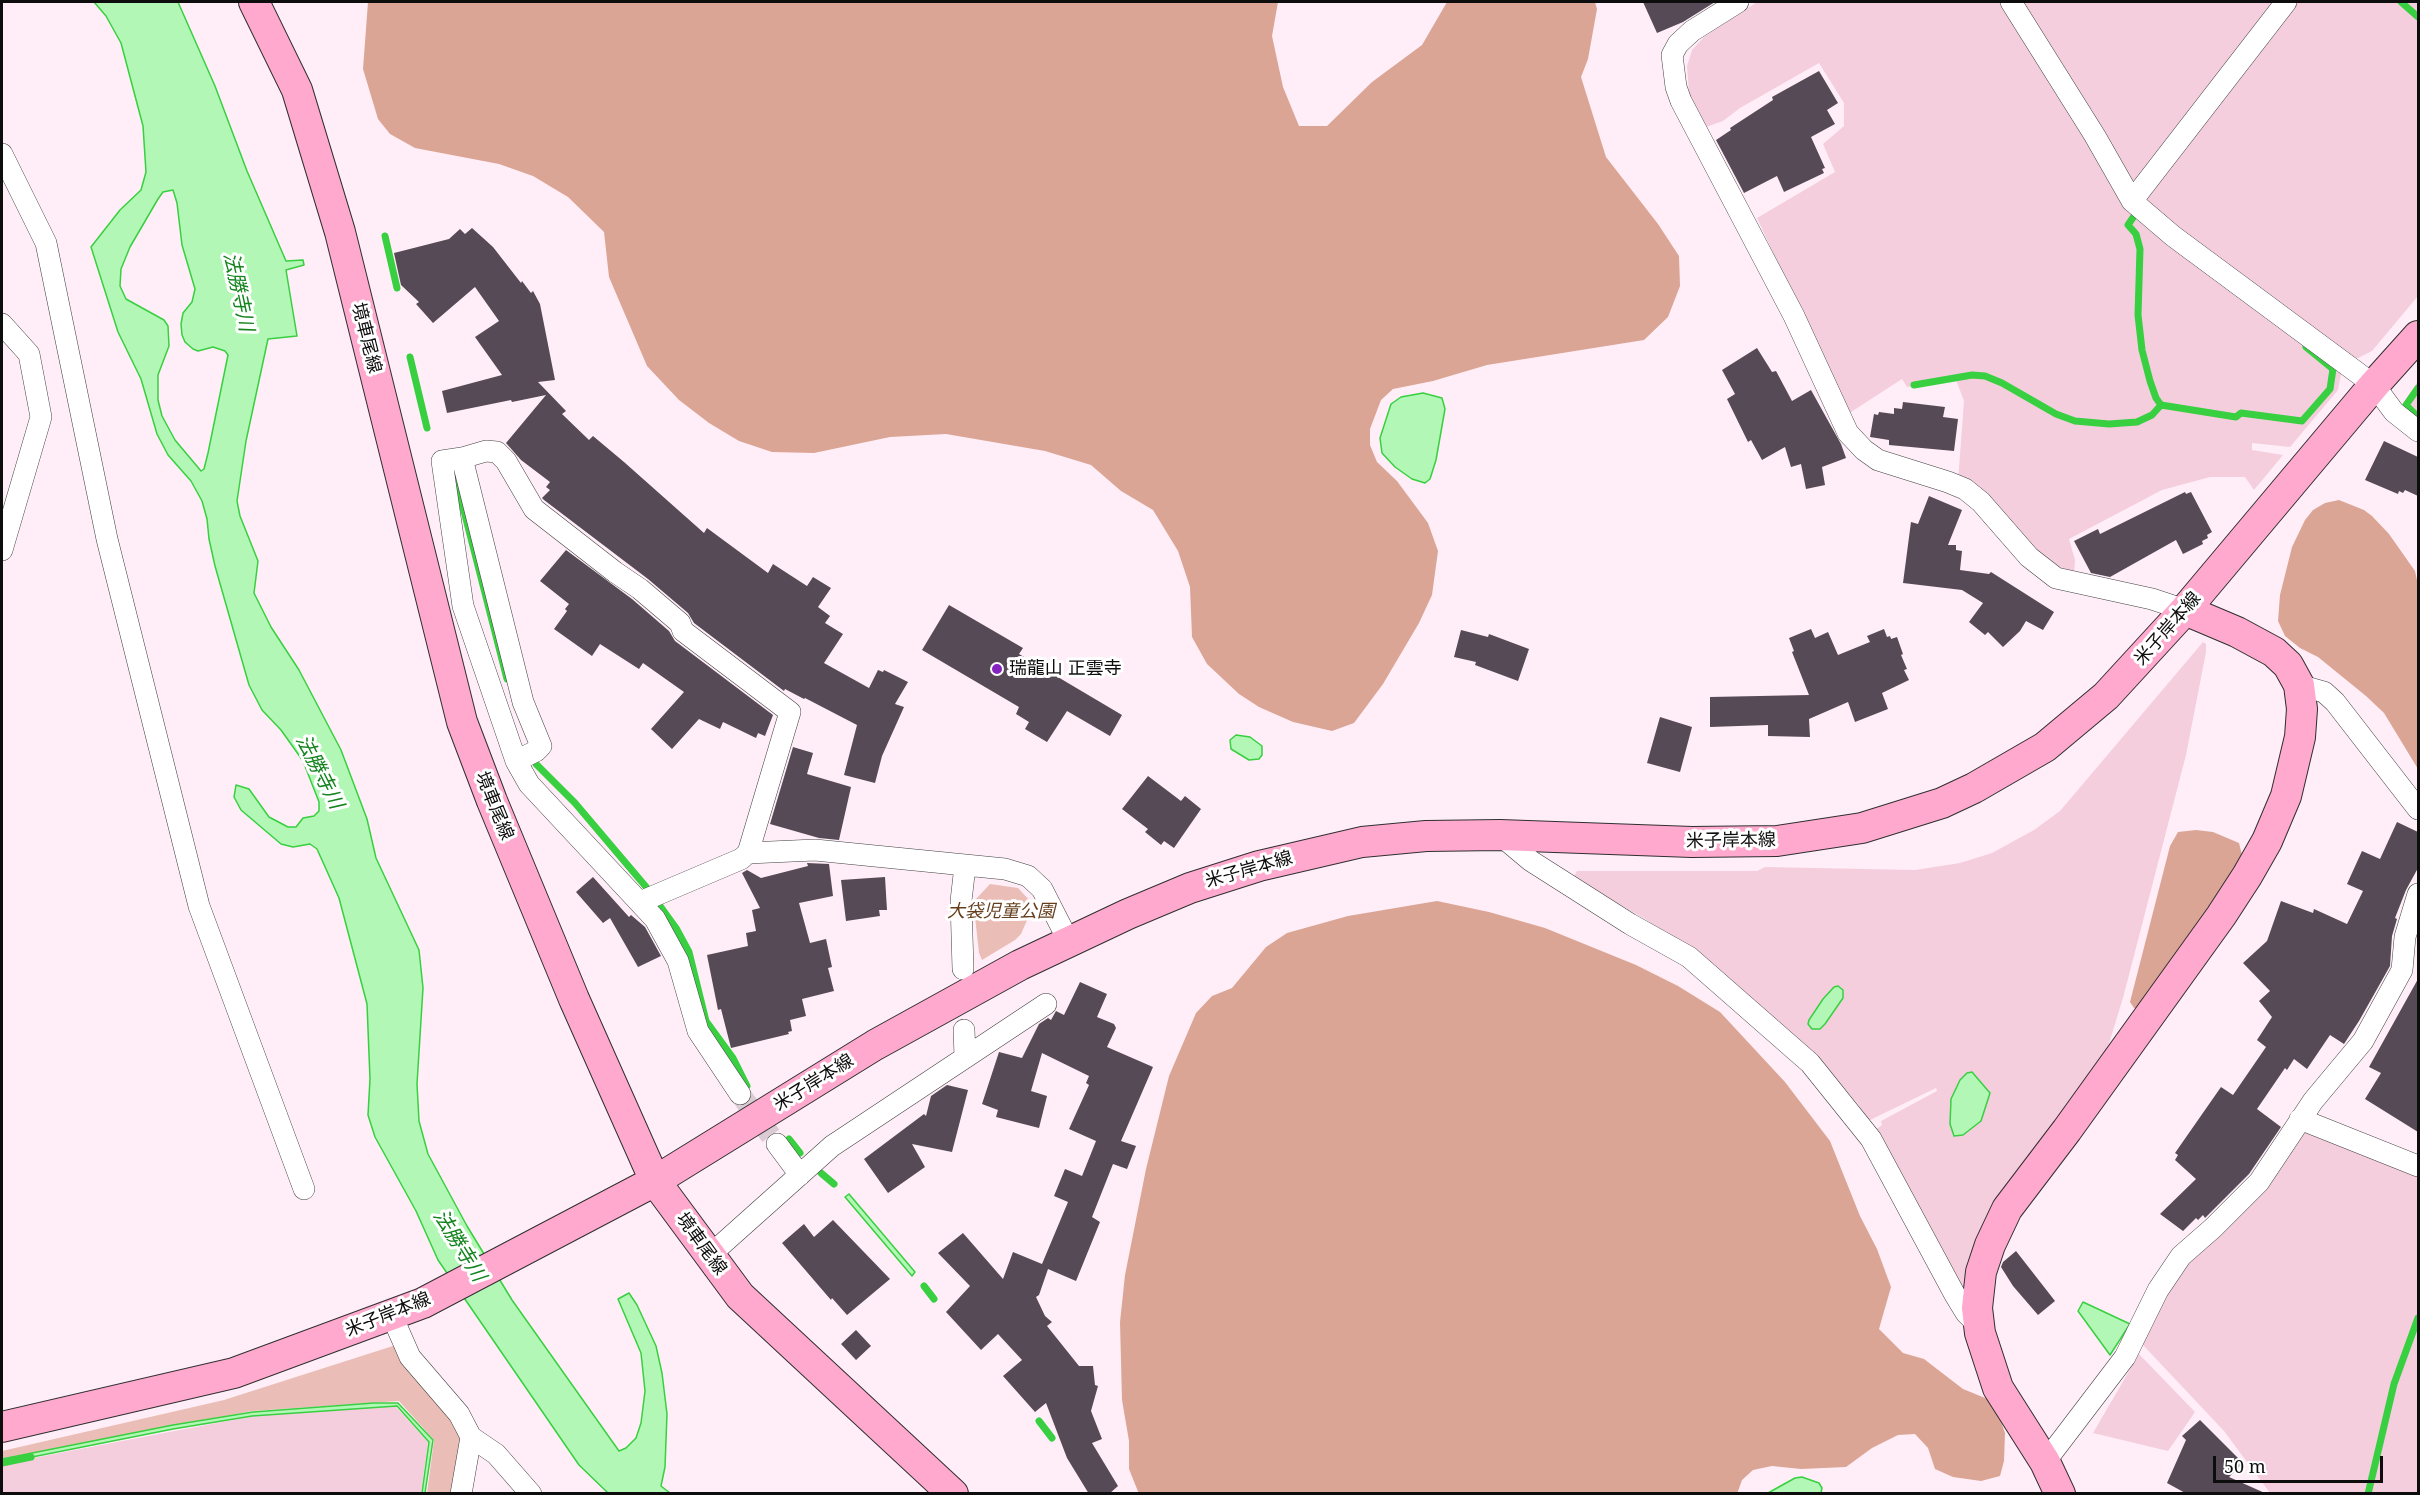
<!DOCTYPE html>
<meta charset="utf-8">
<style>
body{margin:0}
#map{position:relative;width:2420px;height:1495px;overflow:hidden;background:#ffeef7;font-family:"Noto Serif",serif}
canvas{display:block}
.frame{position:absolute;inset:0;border:3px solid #0d0d0d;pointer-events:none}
.scale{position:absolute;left:2213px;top:1456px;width:170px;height:27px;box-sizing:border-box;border:3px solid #0d0d0d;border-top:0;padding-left:8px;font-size:18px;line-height:21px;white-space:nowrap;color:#0d0d0d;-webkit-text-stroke:4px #fff;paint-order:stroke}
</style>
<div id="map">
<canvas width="2420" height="1495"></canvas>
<div class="frame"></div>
<div class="scale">50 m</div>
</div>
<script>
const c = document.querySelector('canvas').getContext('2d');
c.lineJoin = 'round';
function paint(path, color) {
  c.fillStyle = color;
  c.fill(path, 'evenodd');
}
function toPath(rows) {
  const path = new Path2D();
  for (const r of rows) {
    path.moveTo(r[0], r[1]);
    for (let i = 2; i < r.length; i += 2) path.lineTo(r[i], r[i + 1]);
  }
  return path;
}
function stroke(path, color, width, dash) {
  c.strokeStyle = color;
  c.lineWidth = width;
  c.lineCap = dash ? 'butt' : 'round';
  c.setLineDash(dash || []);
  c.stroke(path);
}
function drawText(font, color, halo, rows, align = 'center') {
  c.font = font + ' "Noto Serif","Noto Sans JP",serif';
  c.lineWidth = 6;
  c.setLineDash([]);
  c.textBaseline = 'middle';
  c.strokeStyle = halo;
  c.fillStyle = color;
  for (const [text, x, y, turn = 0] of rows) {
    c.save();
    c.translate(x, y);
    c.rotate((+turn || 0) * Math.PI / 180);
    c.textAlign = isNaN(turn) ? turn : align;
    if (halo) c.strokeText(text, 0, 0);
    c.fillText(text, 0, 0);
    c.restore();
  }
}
paint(toPath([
 [1757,2,2008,2,2112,173,2342,369,2338,390,2290,447,2252,443,2252,450,2283,455,2254,490,2245,477,2210,477,2162,490,2069,539,2075,560,2074,577,2065,575,1958,481,1964,401,1956,380,1907,387,1902,379,1848,414,1757,218,1835,172,1823,144,1844,126,1844,103,1819,63,1740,108,1723,121,1706,127,1689,93,1687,66,1692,50,1704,37],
 [2015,2,2282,2,2133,188],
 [2290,2,2418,2,2418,296,2372,351,2354,360,2172,230,2141,196],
 [2418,381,2418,421,2402,405],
 [2203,642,2206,644,2206,652,2186,755,2123,998,2107,1050,1965,1298,1875,1130,1882,1125,1881,1121,1937,1091,1936,1088,1868,1121,1858,1104,1837,1080,1767,1014,1717,970,1645,919,1575,879,1574,876,1577,871,1757,871,1765,867,1915,870,1960,863,1992,853,2034,830,2060,811],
 [2299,1129,2418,1173,2418,1493,2270,1493,2224,1431,2143,1345,2146,1333,2166,1288],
 [2139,1354,2195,1412,2168,1451,2093,1433],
 [373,1407,396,1407,428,1442,421,1493,2,1493,2,1464,253,1416]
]), '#f5cede');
paint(toPath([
 [990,884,1018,888,1031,902,1032,909,1021,934,1015,940,982,960,979,953,974,908,976,899],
 [396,1345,462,1435,454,1494,427,1493,434,1440,399,1401,252,1411,2,1459,2,1451,224,1400]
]), '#eabeb7');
paint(toPath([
 [368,2,1278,2,1272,36,1283,87,1299,126,1327,126,1372,82,1422,45,1447,2,1595,2,1597,9,1588,59,1581,77,1606,157,1658,224,1679,256,1680,286,1668,317,1644,340,1487,365,1433,381,1393,389,1381,400,1370,429,1370,445,1377,462,1397,481,1428,523,1438,551,1432,595,1419,623,1383,684,1354,723,1332,731,1293,722,1259,707,1239,694,1207,664,1192,637,1190,587,1178,551,1153,510,1121,491,1091,465,1045,451,946,434,890,437,814,453,772,452,739,441,709,423,679,400,647,366,609,277,604,232,568,197,533,176,499,164,415,148,390,134,378,119,363,69],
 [2339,500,2364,510,2372,516,2389,534,2415,571,2418,585,2418,769,2384,713,2366,696,2318,657,2300,648,2285,636,2278,621,2280,595,2292,547,2305,520,2313,510,2325,503],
 [2196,830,2213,832,2239,843,2242,855,2238,867,2137,1008,2134,1008,2130,1002,2170,846,2178,832],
 [1437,901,1489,912,1545,928,1636,965,1678,986,1720,1012,1785,1082,1830,1141,1860,1216,1877,1249,1891,1287,1879,1329,1903,1353,1924,1359,1963,1389,1990,1400,1998,1413,2005,1433,2004,1461,2000,1476,1981,1481,1953,1477,1935,1469,1928,1448,1915,1434,1898,1435,1872,1448,1846,1467,1801,1469,1772,1466,1753,1470,1742,1480,1737,1494,1139,1494,1129,1469,1129,1441,1122,1400,1120,1322,1125,1275,1146,1169,1169,1076,1196,1013,1212,996,1232,988,1266,947,1287,933,1348,916]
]), '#dba596');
const water = toPath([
 [94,2,178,2,215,86,247,171,286,261,303,260,304,265,286,270,297,336,268,339,246,441,237,501,240,516,258,561,254,593,271,627,299,670,341,750,367,819,376,858,419,950,423,988,417,1084,419,1121,428,1154,467,1226,512,1300,619,1451,626,1448,636,1438,641,1423,645,1391,641,1353,618,1299,629,1293,637,1305,656,1346,662,1373,667,1414,665,1467,661,1486,670,1493,608,1493,579,1465,438,1260,416,1211,375,1137,368,1115,370,1079,367,1004,339,898,317,849,310,844,293,847,281,844,241,810,234,797,236,785,249,789,269,817,288,827,296,827,303,818,314,816,319,811,319,802,303,761,281,730,262,710,249,685,215,566,209,539,207,519,202,501,191,481,168,455,157,434,141,379,118,332,91,247,120,210,141,190,146,172,143,126,121,43,106,16,94,2],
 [173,190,177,203,182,245,195,289,192,302,183,313,181,324,182,335,185,342,193,349,198,351,213,347,225,351,228,355,208,453,204,469,201,471,175,440,162,416,158,400,158,375,169,346,168,326,164,320,126,299,120,286,121,269,130,247,158,199,163,192,173,190],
 [1423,393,1442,398,1445,409,1436,460,1430,479,1425,483,1412,479,1395,467,1382,453,1380,438,1391,404,1401,397,1423,393],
 [1236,735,1250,737,1262,746,1262,755,1259,759,1249,760,1231,749,1230,740,1236,735],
 [1838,986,1843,990,1843,998,1825,1024,1820,1029,1812,1029,1808,1024,1809,1020,1823,999,1834,987,1838,986],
 [1972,1072,1990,1093,1981,1121,1963,1135,1954,1136,1950,1124,1951,1099,1960,1080,1967,1073,1972,1072],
 [849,1194,915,1272,912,1276,845,1197,849,1194],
 [2083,1302,2130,1324,2110,1355,2078,1311,2083,1302],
 [374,1403,398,1403,433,1440,425,1493,422,1493,429,1442,397,1406,252,1416,173,1429,2,1463,2,1459,173,1425,253,1412,374,1403],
 [1802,1477,1819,1483,1822,1488,1821,1493,1768,1493,1795,1478,1802,1477]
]);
paint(water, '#b2f7b5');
stroke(water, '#38cf41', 1.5);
stroke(toPath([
 [2401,2,2418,17],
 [2134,216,2128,225,2136,234,2140,249,2138,315,2142,350,2150,381,2156,398,2161,405,2236,417,2241,413,2302,421,2330,389,2333,369,2306,347],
 [385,236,397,288],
 [410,357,427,428],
 [1914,385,1972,375,1985,376,2002,383,2056,414,2075,421,2109,424,2137,422,2152,415,2161,405],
 [2418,388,2406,405,2418,417],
 [454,472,507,679],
 [533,755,536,764,575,803,647,888,676,928,689,952,706,1021,733,1058,747,1086],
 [789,1139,800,1153],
 [821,1173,834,1184],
 [924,1286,934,1299],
 [1039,1421,1052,1438],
 [2,1463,31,1457],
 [2368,1494,2394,1384,2418,1318]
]), '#38cf41', 7);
paint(toPath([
 [1643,2,1715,2,1683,22,1657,33],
 [1819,71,1838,103,1827,110,1835,124,1811,137,1825,168,1822,169,1824,173,1784,192,1777,176,1744,193,1716,140,1731,130,1730,128,1773,100,1772,97],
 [472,228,493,247,521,283,522,281,531,293,533,291,540,304,555,380,538,382,566,411,562,414,589,440,593,436,624,462,704,533,707,528,768,573,773,564,807,586,813,577,831,588,818,607,830,616,825,623,843,634,824,663,869,688,878,670,883,672,884,670,908,682,895,704,904,707,882,756,875,783,844,775,857,725,805,698,804,699,785,689,784,691,694,623,688,613,648,579,544,500,542,498,550,490,546,487,550,482,521,460,506,443,546,395,512,402,511,400,447,413,442,391,502,375,475,337,499,321,475,287,433,323,416,304,419,302,401,285,394,253,449,239,460,229,465,234],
 [1757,348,1772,372,1776,371,1792,401,1811,390,1841,444,1846,458,1822,467,1825,485,1806,489,1801,464,1791,467,1785,447,1762,460,1751,440,1748,442,1727,399,1735,394,1722,370],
 [1903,402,1945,407,1943,417,1958,419,1954,451,1889,445,1889,440,1870,437,1874,414,1878,415,1879,412,1894,414,1894,408,1902,409],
 [2384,441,2418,457,2418,496,2405,490,2403,493,2399,491,2398,494,2365,480],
 [2185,492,2186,494,2191,492,2212,532,2207,535,2208,538,2202,541,2203,544,2183,554,2176,540,2110,577,2091,573,2074,541,2098,529,2100,534],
 [1929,496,1962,510,1948,545,1956,545,1956,550,1962,551,1960,570,1989,574,1991,572,2054,612,2043,630,2026,621,2020,631,2003,647,1988,632,1985,635,1969,622,1983,603,1962,590,1903,583,1911,522,1918,524],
 [566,550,632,599,669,631,675,641,773,715,765,736,758,733,756,738,723,722,720,729,699,719,672,749,651,729,684,692,643,663,639,669,600,644,592,656,554,629,567,611,565,609,569,604,540,581],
 [949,605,1023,648,1019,654,1122,715,1110,736,1067,711,1047,742,1025,729,1029,722,1016,714,1019,707,922,650],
 [1811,629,1815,638,1828,632,1838,655,1870,642,1867,636,1884,629,1887,637,1890,636,1891,639,1897,637,1903,654,1901,655,1907,669,1904,670,1909,680,1882,693,1888,709,1855,722,1848,702,1809,719,1810,737,1768,736,1768,725,1710,727,1710,697,1809,695,1792,652,1794,651,1789,638],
 [1461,630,1488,637,1489,634,1529,649,1518,681,1475,665,1476,662,1454,657],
 [1660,717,1692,727,1680,772,1647,763],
 [793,747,813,753,807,774,851,787,839,840,819,838,770,824],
 [1148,776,1181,801,1185,796,1201,809,1174,848,1164,841,1161,845,1145,832,1148,829,1122,809],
 [2397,822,2418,832,2418,868,2406,890,2395,918,2397,919,2392,936,2390,966,2359,1021,2344,1044,2330,1035,2307,1069,2294,1059,2287,1070,2285,1068,2257,1109,2281,1127,2249,1174,2205,1218,2203,1215,2198,1220,2196,1218,2183,1231,2160,1214,2196,1179,2175,1160,2178,1155,2175,1153,2221,1087,2233,1095,2266,1047,2257,1040,2272,1017,2259,1001,2270,991,2243,963,2267,941,2281,901,2313,913,2314,909,2347,924,2363,891,2347,884,2362,851,2380,859],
 [807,863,829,864,833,896,799,903,810,943,826,939,832,967,828,968,834,991,802,999,806,1016,790,1020,792,1031,788,1032,789,1034,731,1048,721,1009,718,1010,707,955,748,946,746,933,756,931,752,910,760,908,742,873,747,870,761,878,808,866],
 [593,877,629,917,631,915,645,927,661,956,638,967,610,918,603,923,576,892],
 [885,877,887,910,879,910,880,916,846,921,841,880],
 [2418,979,2418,1132,2365,1099,2381,1073,2369,1067],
 [1080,982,1107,994,1097,1017,1114,1024,1116,1028,1107,1047,1153,1067,1121,1141,1136,1146,1127,1169,1113,1164,1092,1217,1100,1222,1076,1281,1048,1269,1039,1295,1036,1297,1045,1316,1052,1322,1047,1326,1079,1366,1093,1366,1095,1385,1098,1386,1091,1411,1102,1439,1092,1443,1118,1486,1109,1494,1089,1494,1067,1458,1046,1403,1035,1412,1003,1376,1022,1360,998,1334,981,1350,946,1312,970,1286,938,1253,963,1233,1003,1279,1013,1252,1042,1264,1068,1202,1054,1196,1065,1169,1082,1176,1096,1141,1069,1129,1089,1085,1086,1083,1089,1076,1042,1053,1031,1091,1047,1096,1039,1128,996,1117,998,1110,982,1104,999,1052,1022,1058,1039,1024,1048,1018,1051,1020,1056,1011,1064,1015],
 [947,1085,968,1090,952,1152,912,1144,925,1167,888,1193,864,1159,924,1114,926,1116,931,1096],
 [833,1220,890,1279,847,1315,832,1298,831,1300,782,1243,804,1224,814,1237],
 [2016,1251,2055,1301,2038,1315,2013,1286,2001,1267,2003,1262],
 [856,1330,871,1346,856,1360,841,1344],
 [2200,1420,2243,1463,2229,1477,2267,1494,2187,1494,2167,1483,2186,1440,2182,1436]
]), '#564a56');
stroke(toPath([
 [740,1094,777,1144]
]), '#dbccd4', 21, [21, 10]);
const street = toPath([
 [1738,2,1692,31,1678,44,1672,55,1676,87,1681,101,1794,316,1848,433,1864,450,1878,460,1948,482,1965,489,1981,502,2029,557,2056,578,2152,599,2185,610],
 [2011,2,2095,136,2132,201,2173,236,2374,385,2394,412,2418,431],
 [2,154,46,243,107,539,199,906,304,1189],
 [2132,201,2286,2],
 [2,324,29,354,41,417,2,550],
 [462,458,486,451,497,452,506,461,534,509,615,572,640,589,680,623,683,631,790,712,748,853,741,859,640,902],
 [2299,685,2324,692,2335,702,2418,809],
 [516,761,536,751,541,746,523,702,462,458,442,461,463,606,516,761,529,784,655,919,678,961,698,1031,740,1094],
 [1500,835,1531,861,1630,924,1689,957,1810,1063,1871,1139,1955,1295,1966,1313,1979,1326],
 [748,853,815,850,1005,869,1028,876,1042,889,1069,942],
 [963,969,961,901,965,866],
 [964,1030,965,1056],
 [2300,1119,2418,1166],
 [777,1144,800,1175],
 [710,1255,832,1146,1046,1004],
 [392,1316,410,1357,459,1414,471,1437,496,1454,531,1494],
 [2045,1462,2125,1357,2158,1290,2181,1256,2213,1228,2259,1182,2313,1101,2363,1041,2402,970,2405,937,2418,894],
 [461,1494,471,1437]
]);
const secondary = toPath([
 [254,2,297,90,340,232,462,722,492,801,574,999,655,1181,740,1296,953,1494],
 [2,1427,234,1373,423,1303,655,1181,875,1045,1020,965,1128,914,1190,888,1259,866,1362,842,1426,836,1500,835,1692,842,1777,841,1862,828,1942,803,1974,788,2045,747,2106,696,2185,610,2374,385,2418,336],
 [2060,1494,2045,1462,1998,1388,1980,1333,1977,1308,1981,1272,1990,1245,2007,1209,2067,1130,2221,916,2247,876,2267,841,2286,796,2300,737,2302,709,2299,685,2288,665,2274,652,2237,632,2185,610]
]);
stroke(street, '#404040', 22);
stroke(secondary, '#2f2f2f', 32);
stroke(street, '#fff', 21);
stroke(secondary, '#ffa9cf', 30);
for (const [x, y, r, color] of [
 [997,669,6,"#8324bf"]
]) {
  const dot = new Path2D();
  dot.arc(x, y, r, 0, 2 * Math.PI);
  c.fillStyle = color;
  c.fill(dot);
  stroke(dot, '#fff', 2);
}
drawText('18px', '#0d0d0d', '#fff', [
 ["境車尾線",366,338,76],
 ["米子岸本線",2168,629,-49],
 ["境車尾線",494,806,68],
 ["米子岸本線",1731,841,-1],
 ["米子岸本線",1249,870,-16],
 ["米子岸本線",814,1083,-32],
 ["境車尾線",701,1244,54],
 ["米子岸本線",388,1315,-22]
]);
drawText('18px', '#0d0d0d', '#fff', [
 ["瑞龍山 正雲寺",1009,669]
], 'left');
drawText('italic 18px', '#663e1d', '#fff', [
 ["大袋児童公園",1001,912]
]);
drawText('italic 20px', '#14841f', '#fff', [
 ["法勝寺川",238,292,78],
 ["法勝寺川",319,772,63],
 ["法勝寺川",459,1246,58]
]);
</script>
